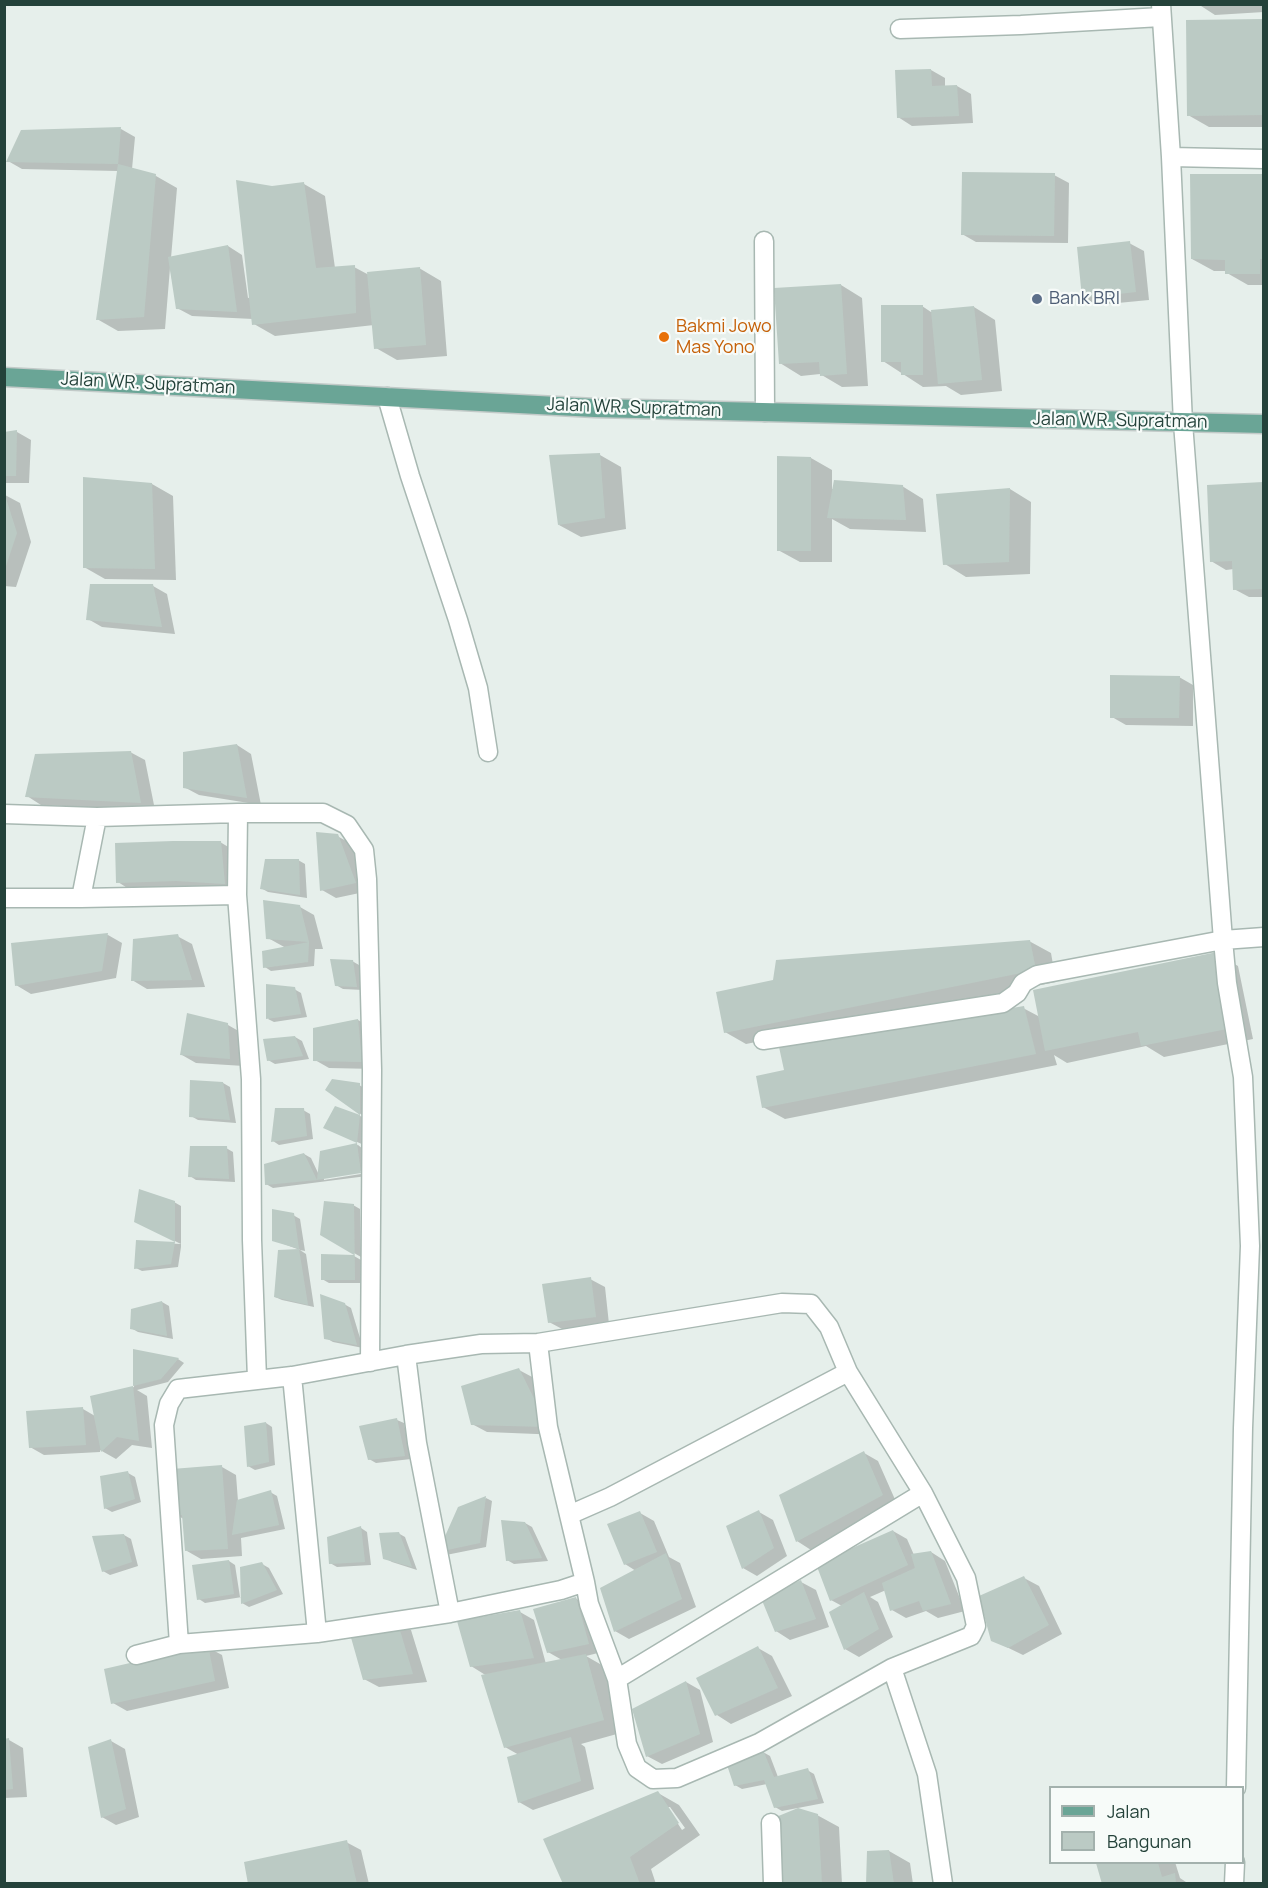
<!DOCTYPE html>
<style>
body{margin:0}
#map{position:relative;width:1268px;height:1888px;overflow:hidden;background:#e6efeb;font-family:Manrope,sans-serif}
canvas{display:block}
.frame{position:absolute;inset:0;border:6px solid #24423a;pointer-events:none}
.legend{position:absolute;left:1049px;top:1786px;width:195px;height:78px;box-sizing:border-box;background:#f7fbf9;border:2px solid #a3b1ad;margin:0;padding:8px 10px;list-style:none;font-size:18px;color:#24423a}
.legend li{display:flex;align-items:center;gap:12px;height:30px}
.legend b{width:30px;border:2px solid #a3b1ad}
</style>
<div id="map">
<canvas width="1268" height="1888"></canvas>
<div class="frame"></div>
<ul class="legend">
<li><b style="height:8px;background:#6aa596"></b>Jalan</li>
<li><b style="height:16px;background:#bbcac4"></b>Bangunan</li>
</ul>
</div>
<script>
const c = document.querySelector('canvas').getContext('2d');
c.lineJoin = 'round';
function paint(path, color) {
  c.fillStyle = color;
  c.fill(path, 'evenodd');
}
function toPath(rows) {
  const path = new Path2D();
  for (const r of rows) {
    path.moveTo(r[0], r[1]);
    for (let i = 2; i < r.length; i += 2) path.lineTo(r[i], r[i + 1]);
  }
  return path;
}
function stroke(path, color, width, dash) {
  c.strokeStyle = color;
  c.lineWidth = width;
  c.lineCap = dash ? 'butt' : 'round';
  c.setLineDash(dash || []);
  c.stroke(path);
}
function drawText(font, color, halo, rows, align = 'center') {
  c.font = font + ' Manrope,sans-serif';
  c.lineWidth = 4.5;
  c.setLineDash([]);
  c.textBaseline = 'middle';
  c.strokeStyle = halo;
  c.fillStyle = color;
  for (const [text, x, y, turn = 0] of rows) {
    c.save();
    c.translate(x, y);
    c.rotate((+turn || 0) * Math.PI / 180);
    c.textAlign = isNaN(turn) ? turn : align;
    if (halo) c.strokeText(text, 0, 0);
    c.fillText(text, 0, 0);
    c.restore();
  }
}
paint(toPath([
 [1198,4,1264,4,1264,12,1215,15],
 [1187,21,1264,21,1264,127,1209,127,1188,115],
 [931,70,945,78,945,87,957,86,971,94,973,123,912,126,898,117],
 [121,129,135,137,132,169,156,176,177,188,171,258,228,246,242,255,248,298,251,297,272,187,304,184,325,196,335,268,354,267,369,275,419,268,441,281,447,356,397,360,376,348,374,325,275,336,254,324,253,319,192,316,177,308,170,268,165,329,118,331,97,319,118,171,22,169,8,161],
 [1054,175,1069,183,1068,243,976,242,962,234],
 [1192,175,1264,175,1264,285,1248,285,1227,273,1227,271,1214,271,1192,259],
 [1129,243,1144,251,1149,300,1097,305,1083,297],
 [841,285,862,298,868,386,842,387,820,374,801,376,780,363],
 [922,306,931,312,974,307,995,320,1002,391,961,395,946,386,923,387,883,361],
 [17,432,31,440,29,483,4,483,4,433],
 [600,455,621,467,626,529,581,537,559,525],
 [779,458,811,458,832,470,832,489,902,486,923,499,926,532,850,529,832,519,832,562,800,562,778,550],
 [85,479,152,484,173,496,176,580,105,579,84,567],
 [1264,484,1264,597,1249,597,1234,589,1234,569,1226,570,1211,561,1209,486],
 [1010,489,1031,502,1030,574,966,577,945,564],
 [5,495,20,503,31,542,16,587,4,586],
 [153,586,167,594,175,634,102,627,88,619],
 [1179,677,1193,685,1193,726,1126,725,1112,717],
 [237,745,251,754,261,805,199,795,184,787],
 [130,752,145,760,155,810,41,805,27,796],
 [337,836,352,844,369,891,336,898,322,890],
 [220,842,235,851,238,891,132,891,118,882],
 [298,860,305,864,307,898,268,892,261,888],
 [300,907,314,915,323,949,315,949,314,966,271,971,265,967,286,948,268,938],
 [108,935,122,943,116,978,31,994,16,985,13,945],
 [177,936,192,944,205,987,147,989,132,980],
 [1029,941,1051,953,1056,982,746,1044,725,1032,774,981],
 [1217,954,1238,966,1253,1039,1164,1057,1146,1046,1067,1063,1054,1055,1057,1065,785,1119,763,1107,1023,1008,1040,1017],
 [352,961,359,965,363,990,343,989,336,985],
 [294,989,301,993,307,1017,274,1022,268,1019],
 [358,1020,372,1028,376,1069,329,1068,315,1060],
 [228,1025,242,1033,244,1066,196,1063,182,1055],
 [295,1037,302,1041,309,1059,275,1064,268,1060],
 [333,1081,359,1085,366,1089,366,1119,364,1145,325,1128,335,1108,366,1118,327,1089],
 [223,1083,230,1087,236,1123,198,1120,191,1116],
 [303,1110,310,1114,313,1139,279,1145,273,1141],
 [358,1145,363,1149,366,1170,324,1177,324,1180,367,1173,367,1176,273,1188,266,1184,304,1154,311,1158,319,1175,322,1152],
 [226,1148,233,1152,235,1182,196,1180,190,1176],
 [174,1202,181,1206,181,1247,178,1267,142,1271,136,1268,138,1242,181,1244,142,1225],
 [353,1205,360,1209,361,1257,321,1234],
 [293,1215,300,1219,305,1251,300,1250,306,1254,314,1307,282,1300,275,1297,279,1251,300,1250,273,1240],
 [354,1256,361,1260,362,1283,329,1283,322,1279],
 [590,1279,605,1287,609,1324,564,1330,549,1322],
 [162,1302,169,1306,173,1339,138,1332,131,1328],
 [344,1304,351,1308,363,1348,333,1342,326,1338],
 [135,1351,178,1359,184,1363,168,1382,137,1390,147,1396,152,1448,132,1445,116,1459,100,1450,100,1452,44,1455,30,1447,83,1409,95,1416,91,1397,134,1387],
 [519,1370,534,1378,561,1435,487,1432,472,1424],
 [397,1420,404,1423,411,1459,376,1463,369,1459],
 [266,1423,272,1427,275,1465,255,1470,248,1466],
 [864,1453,878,1461,897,1504,811,1550,797,1541],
 [222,1467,236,1475,238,1501,270,1492,277,1496,285,1529,241,1538,242,1556,201,1559,187,1551,184,1519,176,1515],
 [128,1473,135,1477,141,1502,112,1512,105,1508],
 [486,1498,492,1501,486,1547,446,1555,440,1551],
 [759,1512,773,1520,787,1556,757,1576,743,1568],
 [640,1513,654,1521,669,1557,680,1563,696,1607,629,1639,615,1631,636,1571,625,1564],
 [525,1523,532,1527,548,1561,514,1564,507,1560],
 [361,1528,367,1532,371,1565,337,1567,330,1563],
 [893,1531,907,1539,914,1555,931,1552,945,1561,965,1611,938,1618,926,1611,906,1618,892,1610,886,1590,870,1597,878,1602,893,1637,859,1657,845,1649,842,1606,831,1600],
 [398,1533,405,1537,417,1570,392,1562,385,1558],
 [124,1535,131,1539,138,1566,110,1575,103,1571],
 [229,1561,235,1565,240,1597,242,1597,262,1564,269,1568,283,1594,249,1607,242,1603,242,1597,205,1603,199,1599],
 [1024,1578,1039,1586,1062,1634,1023,1655,992,1640],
 [801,1582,816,1590,829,1627,790,1640,776,1631],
 [575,1598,590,1607,602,1652,586,1656,607,1668,624,1732,581,1744,585,1747,594,1789,533,1810,519,1802,519,1755,505,1747,487,1676,471,1666,520,1612,534,1620,546,1664,562,1660,548,1652],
 [397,1622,411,1630,427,1682,379,1687,364,1679],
 [207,1647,222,1655,229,1688,127,1711,113,1703],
 [758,1648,772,1656,792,1696,731,1724,717,1715,698,1679],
 [686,1682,700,1690,713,1742,662,1764,647,1756],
 [4,1740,9,1740,23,1748,27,1797,4,1798],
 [111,1741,125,1749,139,1817,116,1825,102,1817],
 [763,1752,770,1756,778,1777,807,1770,814,1774,824,1803,782,1811,775,1807,767,1784,742,1789,735,1785],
 [658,1793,679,1805,700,1835,651,1869,656,1884,565,1884],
 [667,1807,670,1807,685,1828,682,1830],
 [817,1815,839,1827,842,1884,779,1884],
 [346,1842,361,1850,369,1884,250,1884],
 [889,1851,910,1863,913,1884,868,1884],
 [1098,1862,1175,1862,1180,1878,1189,1884,1104,1884]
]), '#0003');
paint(toPath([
 [1263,19,1263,115,1187,116,1186,20],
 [931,69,932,86,957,85,959,116,897,118,895,70],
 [121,127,118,164,6,162,21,130],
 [118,164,156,174,144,317,96,320],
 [962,172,1055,173,1054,236,961,235],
 [1190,174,1263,174,1263,259,1260,259,1260,274,1225,274,1225,260,1191,259],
 [236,180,272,186,304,182,316,268,355,265,356,313,252,325],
 [1130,241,1136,292,1082,298,1077,247],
 [228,245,237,312,176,309,168,257],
 [420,267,426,345,374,349,367,272],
 [841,284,847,374,820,376,819,362,779,364,774,288],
 [881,305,923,305,923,375,901,375,901,362,881,362],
 [974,306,982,380,938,384,931,310],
 [17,430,16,476,4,476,4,432],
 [600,453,605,518,558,525,549,455],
 [777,456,811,457,811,551,777,551],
 [83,477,152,483,155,569,83,568],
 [834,480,903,485,906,520,827,518],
 [1263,482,1263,589,1233,590,1232,561,1210,562,1207,485],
 [1010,488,1009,562,943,565,936,494],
 [4,492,17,533,5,569,4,569],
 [90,584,153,584,162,627,86,620],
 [1110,675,1180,676,1179,718,1110,718],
 [237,744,247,798,183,788,183,752],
 [131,751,141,803,25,797,35,754],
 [316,832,338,834,356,883,320,891],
 [173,841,221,841,225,884,176,881,116,883,115,843],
 [265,859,299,859,300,895,260,889],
 [263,900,300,905,309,942,266,939],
 [108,933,102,971,15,986,11,943],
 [178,934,192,980,131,981,133,939],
 [1030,940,1036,970,724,1033,716,992,773,980,776,960],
 [309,942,308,962,263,968,262,951],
 [1217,952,1232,1028,1141,1046,1138,1032,1045,1051,1033,990],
 [330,959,353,960,357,987,335,986],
 [266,984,295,987,301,1014,266,1019],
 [1024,1006,1036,1054,762,1108,756,1076,784,1070,779,1047],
 [187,1013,228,1023,230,1059,180,1055],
 [358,1019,362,1062,313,1061,313,1028],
 [295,1036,303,1056,267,1061,263,1039],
 [332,1079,360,1083,360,1115,357,1143,323,1128,335,1106,360,1115,325,1090],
 [190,1080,223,1082,230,1120,189,1117],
 [275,1108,304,1108,307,1136,271,1142],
 [357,1143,361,1173,317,1180,320,1151],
 [190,1146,227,1146,229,1179,188,1177],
 [304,1153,317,1180,265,1185,264,1164],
 [139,1189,175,1201,175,1242,134,1222],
 [324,1201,354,1204,355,1280,321,1280,321,1254,354,1255,320,1235],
 [272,1209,294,1213,299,1249,308,1305,274,1297,278,1250,299,1249,272,1241],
 [136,1240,175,1242,171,1264,134,1269],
 [591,1277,596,1317,548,1323,542,1284],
 [320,1294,345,1303,357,1345,324,1339],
 [162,1301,167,1336,130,1329,131,1309],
 [133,1349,179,1358,161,1379,133,1386],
 [519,1368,548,1427,471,1425,461,1386],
 [133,1386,139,1441,117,1437,101,1452,90,1396],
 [83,1407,86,1445,29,1448,26,1411],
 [397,1418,405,1456,368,1460,359,1426],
 [266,1422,269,1462,247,1467,244,1426],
 [864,1451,883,1495,796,1542,779,1495],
 [222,1465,228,1549,185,1551,182,1515,175,1516,172,1469],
 [128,1471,135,1499,104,1509,100,1476],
 [271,1490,279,1525,232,1535,237,1500],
 [486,1496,480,1543,438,1552,458,1507],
 [759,1510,774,1548,742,1569,726,1526],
 [640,1511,657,1552,624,1565,607,1524],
 [501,1520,525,1522,542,1558,506,1561],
 [361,1526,365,1562,329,1564,327,1537],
 [893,1530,908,1565,830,1601,816,1564],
 [399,1532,412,1567,383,1559,379,1533],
 [124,1534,132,1562,102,1572,92,1536],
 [931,1551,951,1604,923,1611,919,1601,890,1611,882,1583,915,1568,911,1554],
 [666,1553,682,1599,614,1632,600,1588],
 [229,1560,234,1594,197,1600,192,1565],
 [262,1562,277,1590,241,1604,240,1567],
 [1024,1576,1049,1625,1008,1648,991,1641,979,1596],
 [801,1580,816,1619,775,1632,761,1598],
 [864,1592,879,1629,844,1650,829,1612],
 [576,1597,589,1644,547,1653,533,1609],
 [520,1610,534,1658,470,1667,457,1621],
 [397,1620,413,1674,363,1680,350,1634],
 [208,1645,215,1681,111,1704,104,1669],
 [758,1646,778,1688,715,1716,696,1678],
 [586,1654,604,1720,504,1748,481,1675],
 [686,1681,700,1734,646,1757,632,1709],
 [571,1737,581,1781,518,1803,507,1757],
 [9,1738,13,1789,4,1790,4,1739],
 [111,1739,126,1809,101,1818,88,1747],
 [763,1750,774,1777,808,1768,818,1799,774,1808,764,1780,734,1786,727,1765],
 [658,1791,679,1823,630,1857,640,1884,563,1884,543,1839],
 [798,1808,818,1814,822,1884,778,1884,776,1817],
 [347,1840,357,1884,248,1884,244,1862],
 [889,1850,894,1884,866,1884,867,1851],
 [1096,1863,1158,1863,1162,1877,1175,1873,1176,1884,1102,1884]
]), '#bbcac4');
const minor = toPath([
 [1161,4,1171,157,1183,423,1223,940,1227,983,1243,1077,1250,1246,1243,1428,1236,1788],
 [900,29,1021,25,1161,17],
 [1171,157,1264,159],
 [764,241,765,412],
 [387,397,410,476,458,620,478,688,488,752],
 [238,813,237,895,251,1079,252,1240,257,1379],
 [4,814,97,817,238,813,323,813,347,825,364,850,367,879,372,1070,370,1362],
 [4,898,81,898,237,895],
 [81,898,97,817],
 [763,1040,1003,1003,1017,993,1023,983,1037,975,1223,940,1264,937],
 [538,1343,548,1427,585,1582],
 [406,1355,417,1443,450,1613],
 [292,1376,317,1633],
 [569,1515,610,1497,848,1372],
 [136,1655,179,1644,317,1633,450,1613,561,1590,585,1582,589,1604,617,1679,627,1744,637,1768,653,1779,677,1778,759,1743,892,1668,971,1636,976,1626,966,1578,923,1493,848,1372,829,1327,811,1304,782,1303,538,1343,481,1344,406,1355,292,1376,178,1389,169,1404,164,1425,179,1644],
 [892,1668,927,1774,943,1884],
 [617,1679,923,1493],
 [771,1823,773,1884],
 [1234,1884,1235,1862]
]);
const major = toPath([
 [4,377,595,408,1264,424]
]);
stroke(minor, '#a8b8b2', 21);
stroke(major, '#c2cac8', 21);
stroke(minor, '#fff', 18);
stroke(major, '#6aa596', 18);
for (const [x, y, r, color] of [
 [1037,299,6,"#5c6f8a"],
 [664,337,6,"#e8710a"]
]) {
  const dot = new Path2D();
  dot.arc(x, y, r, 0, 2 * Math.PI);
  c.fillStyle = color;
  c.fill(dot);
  stroke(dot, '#f7fbf9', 2);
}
drawText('18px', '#4e5e75', '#f7fbf9', [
 ["Bank BRI",1049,299]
], 'left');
drawText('18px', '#c56008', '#f7fbf9', [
 ["Bakmi Jowo",676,327],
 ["Mas Yono",676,348]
], 'left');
drawText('18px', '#24423a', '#f7fbf9', [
 ["Jalan WR. Supratman",148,384,3],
 ["Jalan WR. Supratman",634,408,2],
 ["Jalan WR. Supratman",1120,421,1]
]);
</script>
